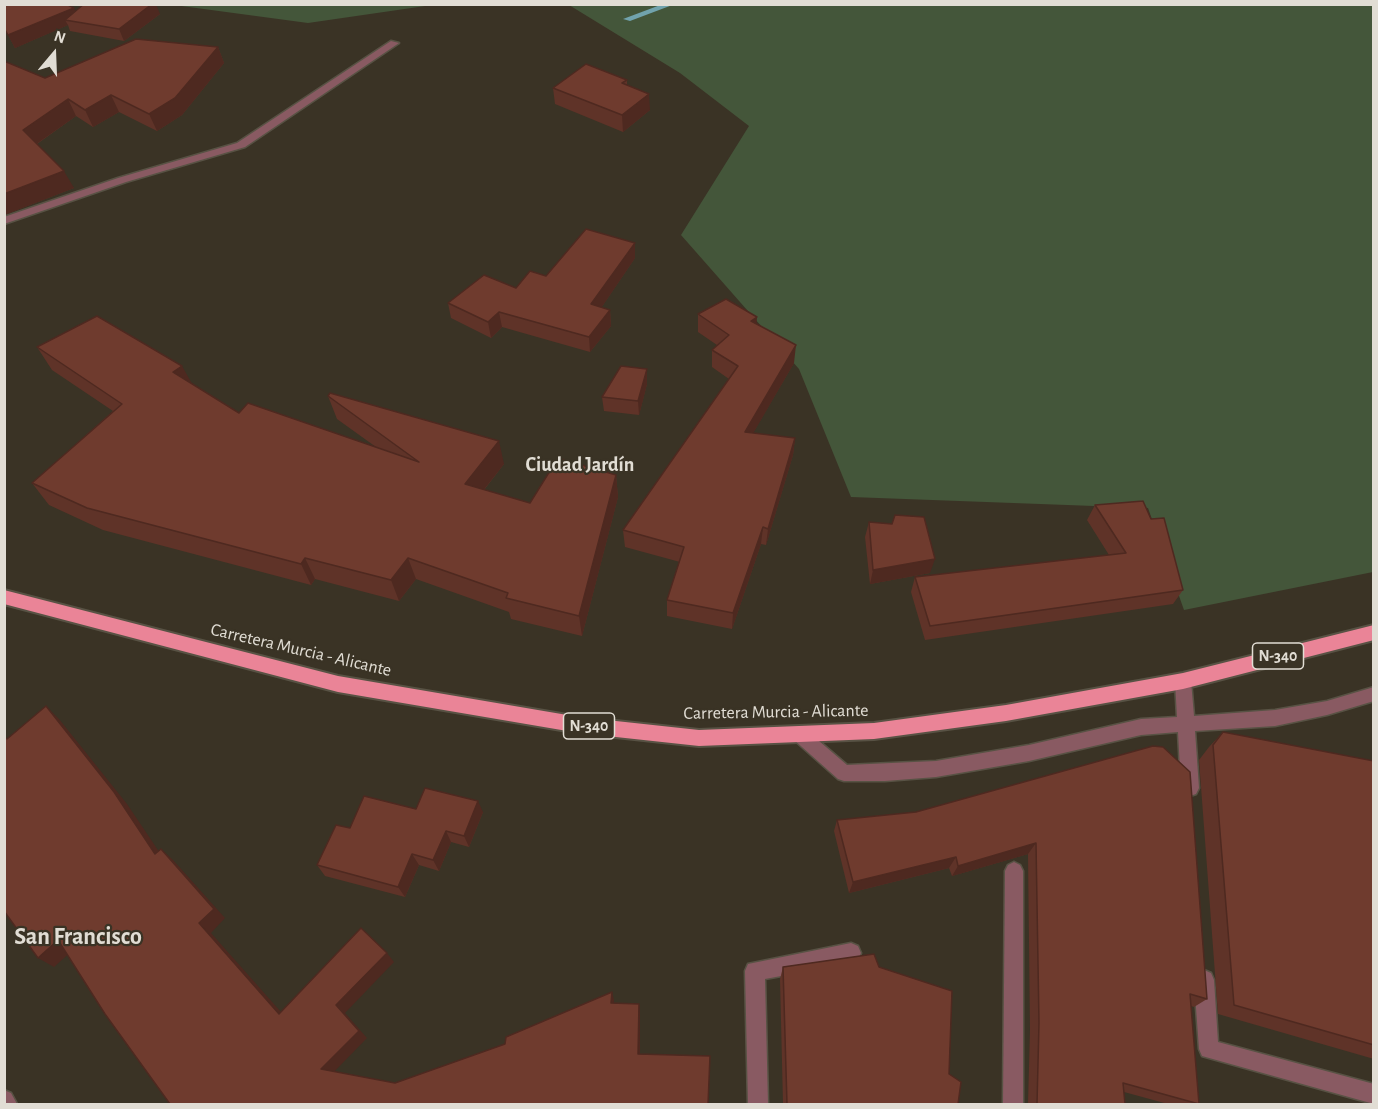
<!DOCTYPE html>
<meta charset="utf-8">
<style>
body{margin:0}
#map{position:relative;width:1378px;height:1109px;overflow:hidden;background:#3a3325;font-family:"Alegreya Sans",sans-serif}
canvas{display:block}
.frame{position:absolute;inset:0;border:6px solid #e1ddd4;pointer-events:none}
.north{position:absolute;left:24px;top:24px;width:60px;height:60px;-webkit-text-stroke:4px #3a3325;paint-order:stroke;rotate:19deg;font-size:16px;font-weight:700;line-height:24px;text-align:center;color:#e1ddd4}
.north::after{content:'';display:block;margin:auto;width:21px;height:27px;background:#e1ddd4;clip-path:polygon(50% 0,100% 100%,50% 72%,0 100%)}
</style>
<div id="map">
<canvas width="1378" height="1109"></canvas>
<div class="frame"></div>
<div class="north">N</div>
</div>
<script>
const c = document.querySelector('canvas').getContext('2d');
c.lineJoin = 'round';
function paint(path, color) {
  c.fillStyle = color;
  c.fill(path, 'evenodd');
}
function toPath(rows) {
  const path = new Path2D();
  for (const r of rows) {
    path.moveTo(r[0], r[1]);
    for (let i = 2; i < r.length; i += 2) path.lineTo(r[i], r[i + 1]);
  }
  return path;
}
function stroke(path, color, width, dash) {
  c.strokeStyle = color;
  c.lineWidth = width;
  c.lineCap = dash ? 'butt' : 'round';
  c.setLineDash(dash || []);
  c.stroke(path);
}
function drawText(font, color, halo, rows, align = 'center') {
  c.font = font + ' "Alegreya Sans",sans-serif';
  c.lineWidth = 4.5;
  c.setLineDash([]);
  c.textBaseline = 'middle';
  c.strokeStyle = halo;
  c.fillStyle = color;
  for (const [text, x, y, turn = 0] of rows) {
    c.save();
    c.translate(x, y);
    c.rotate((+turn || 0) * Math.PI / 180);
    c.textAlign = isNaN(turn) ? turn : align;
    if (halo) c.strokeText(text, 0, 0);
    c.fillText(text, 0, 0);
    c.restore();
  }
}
paint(toPath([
 [174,5,432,5,308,23],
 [569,5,1373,5,1373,572,1184,610,1148,508,851,497,799,369,681,235,749,126,680,73]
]), '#44563a');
paint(toPath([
 [663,4,675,4,630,21,623,19,663,4]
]), '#71a3ad');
const service = toPath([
 [1014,862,1020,865,1023,871,1023,1104,1003,1104,1005,871,1008,865,1014,862]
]);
const minor = toPath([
 [391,41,399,43,245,147,126,182,4,224,4,217,118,178,237,143,391,41],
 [1183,674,1189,676,1191,681,1194,716,1275,710,1327,701,1374,687,1374,701,1327,715,1275,726,1195,731,1199,788,1196,794,1190,796,1184,794,1181,788,1178,732,1141,735,1029,761,936,777,885,781,844,781,838,779,793,739,791,734,793,729,799,726,805,729,847,765,936,761,1029,745,1141,719,1177,717,1175,681,1177,676,1183,674],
 [851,943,858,946,861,953,858,960,851,963,765,979,768,1104,748,1104,745,971,748,964,851,943],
 [1204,970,1211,973,1214,980,1218,1042,1374,1084,1374,1104,1202,1056,1199,1049,1194,980,1197,973,1204,970]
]);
const tertiary = toPath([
 [4,1090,11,1093,17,1104,4,1104,4,1090]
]);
const trunk = toPath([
 [4,590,338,676,579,717,699,730,874,723,1006,705,1183,673,1374,625,1374,640,1183,689,1006,721,874,739,699,746,579,733,338,692,4,604,4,590]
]);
stroke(service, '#585244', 3);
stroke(minor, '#585244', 3);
stroke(tertiary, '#585244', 3);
stroke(trunk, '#585244', 4);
paint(service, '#895a62');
paint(minor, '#895a62');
paint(tertiary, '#895a62');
paint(trunk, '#ea8497');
paint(toPath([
 [4,4,75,11,160,14,124,41,70,31,68,25,15,48,6,31,4,32],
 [218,47,224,63,182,115,157,131,119,112,93,127,76,116,37,144,74,188,4,215,45,78],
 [627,80,627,85,650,110,623,132,555,104,553,88],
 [635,258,601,308,610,310,611,326,590,352,502,327,491,338,451,318,448,303,516,288,546,276],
 [698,314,756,324,794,363,753,433,795,438,793,455,766,545,761,544,732,629,667,616,667,600,680,562,625,547,623,530,729,379,712,367,712,350,717,345,698,332],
 [37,347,192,384,239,413,376,447,337,419,328,396,504,464,484,490,530,503,616,475,618,497,582,636,511,619,509,612,416,579,399,601,315,579,311,585,103,530,49,505,32,483,113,411,52,370],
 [647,384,639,415,604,411,602,397],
 [1095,505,1183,590,1173,604,925,640,911,592,915,577,1109,555,1087,520],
 [869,522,930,573,870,584,865,537],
 [1223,732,1374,761,1374,1059,1218,1014,1199,760,1209,747],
 [1153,746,1207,999,1194,1007,1191,1006,1199,1104,1168,1104,1124,1092,1125,1104,1028,1104,1030,1030,1028,854,952,876,949,868,849,893,834,831,837,820,916,812],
 [416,809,483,812,469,847,451,842,439,871,419,865,405,897,325,876,317,865,350,828],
 [783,967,879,967,949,1074,958,1104,783,1104,780,979]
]), '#5f3328');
paint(toPath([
 [152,4,156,4,160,14,124,41,119,29],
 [74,8,79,20,65,20,68,25,15,48,8,35],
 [218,47,224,63,182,115,157,131,149,114],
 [649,94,650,110,623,132,622,115],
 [111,95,119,112,93,127,85,110],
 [68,99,76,116,32,147,23,130],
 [64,171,74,188,4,215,4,194],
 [635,243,635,258,593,320,591,304],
 [610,310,611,326,590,352,589,337],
 [499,312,502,327,491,338,488,322],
 [757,317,756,335,751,321],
 [796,345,794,363,744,449,745,432],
 [182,366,195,389,173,372],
 [647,369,647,384,639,415,638,401],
 [795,438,793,455,766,545,768,529],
 [499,441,504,464,471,506,465,484],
 [616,475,618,497,582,636,579,616],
 [763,527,761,544,732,629,733,613],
 [305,558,315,579,311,585,301,564],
 [408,558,416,579,399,601,391,580],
 [935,559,930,573,870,584,873,570],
 [46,706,59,719,127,804,168,865,155,854],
 [478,801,483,812,469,847,464,836],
 [446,831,451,842,439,871,433,860],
 [1036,843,1028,854,952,876,958,866],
 [161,849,173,860,225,918,211,933,289,1021,279,1014,199,923],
 [412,854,419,865,405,897,398,887],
 [956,857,949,868,849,893,853,882],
 [58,940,73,950,54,967,38,958],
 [387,953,394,962,345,1013,367,1038,331,1075,321,1069,336,1005],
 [612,992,614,1000,613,1011,611,1003],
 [639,1004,640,1012,640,1061,638,1054]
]), '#4e2920');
const building = toPath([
 [4,4,66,4,74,8,8,35,4,28,4,4],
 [84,4,152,4,119,29,65,20,84,4],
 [136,39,218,47,175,98,149,114,111,95,85,110,68,99,23,130,64,171,4,194,4,61,45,78,136,39],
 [586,64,627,80,622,83,649,94,622,115,553,88,586,64],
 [586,229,635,243,591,304,610,310,589,337,499,312,488,322,448,303,484,275,516,288,530,271,546,276,586,229],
 [726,299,757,317,751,321,796,345,745,432,795,438,768,529,763,527,733,613,667,600,684,547,623,530,738,366,712,350,729,335,698,314,726,299],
 [97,316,182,366,173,372,239,413,248,403,419,462,328,396,330,393,499,441,465,484,530,503,558,458,616,475,579,616,506,598,508,593,408,558,391,580,305,558,301,564,87,508,32,483,122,404,37,347,97,316],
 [621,366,647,369,638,401,602,397,621,366],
 [1143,501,1151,519,1164,518,1183,590,930,626,915,577,1126,553,1095,505,1143,501],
 [895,515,924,517,935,559,873,570,869,522,892,524,895,515],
 [46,706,114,792,155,854,161,849,214,909,199,923,279,1014,361,928,387,953,336,1005,359,1031,321,1069,395,1083,505,1044,506,1037,612,992,611,1003,639,1004,638,1054,710,1056,708,1104,170,1104,105,1014,58,940,38,958,4,911,4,737,7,739,46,706],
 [1223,732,1374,761,1374,1045,1234,1005,1213,745,1223,732],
 [1153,746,1163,747,1190,772,1207,999,1190,994,1199,1104,1123,1083,1125,1104,1037,1104,1039,1023,1036,843,958,866,956,857,853,882,837,820,916,812,1153,746],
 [425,788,478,801,464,836,446,831,433,860,412,854,398,887,317,865,336,825,350,828,364,796,416,809,425,788],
 [874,954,879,967,952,991,949,1074,961,1082,958,1104,787,1104,783,967,874,954]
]);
paint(building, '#6f3b2e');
stroke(building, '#4e2920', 1.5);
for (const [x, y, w] of [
 [1278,656,51],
 [589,726,51]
]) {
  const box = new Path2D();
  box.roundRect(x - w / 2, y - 13, w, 26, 4.5);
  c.fillStyle = '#3a3325';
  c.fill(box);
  stroke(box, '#e1ddd4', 1.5);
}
drawText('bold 16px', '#e1ddd4', null, [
 ["N-340",1278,656],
 ["N-340",589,726]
]);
drawText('18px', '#e1ddd4', '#3a3325', [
 ["Carretera Murcia - Alicante",301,650,13],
 ["Carretera Murcia - Alicante",776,712,-1]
]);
drawText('bold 20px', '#e1ddd4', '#3a3325', [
 ["Ciudad Jardín",580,465]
]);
drawText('bold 24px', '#e1ddd4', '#3a3325', [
 ["San Francisco",78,937]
]);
</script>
